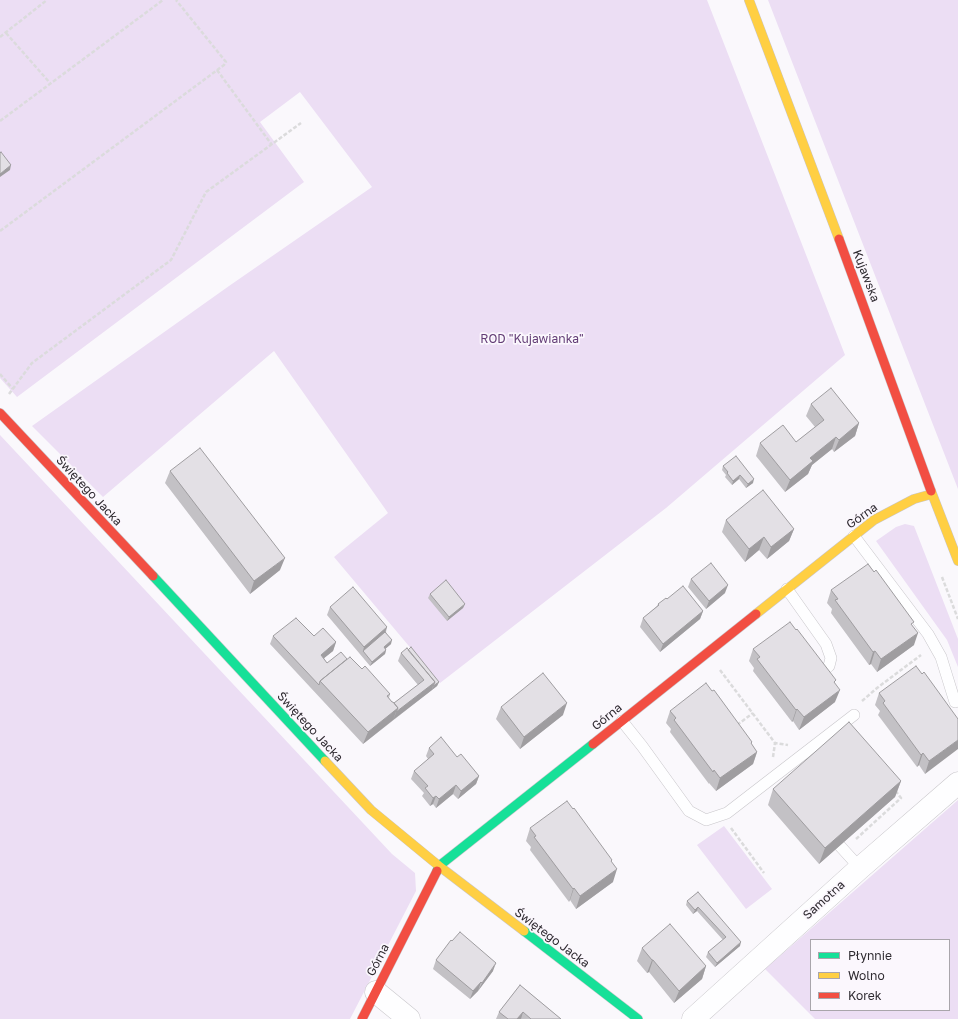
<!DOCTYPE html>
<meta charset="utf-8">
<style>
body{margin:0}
#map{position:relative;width:958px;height:1019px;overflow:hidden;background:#faf8fc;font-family:"Golos Text",sans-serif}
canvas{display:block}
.legend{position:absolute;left:810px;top:939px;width:140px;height:72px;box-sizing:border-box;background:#fbf7fd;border:1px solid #a9a5ab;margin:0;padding:5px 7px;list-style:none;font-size:12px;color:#2e2a30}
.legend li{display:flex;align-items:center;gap:8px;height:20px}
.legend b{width:20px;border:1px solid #a9a5ab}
</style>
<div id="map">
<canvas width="958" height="1019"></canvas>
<ul class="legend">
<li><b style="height:5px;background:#16e098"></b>Płynnie</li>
<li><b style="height:5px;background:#ffcf43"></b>Wolno</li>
<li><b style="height:5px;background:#f24e42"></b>Korek</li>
</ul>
</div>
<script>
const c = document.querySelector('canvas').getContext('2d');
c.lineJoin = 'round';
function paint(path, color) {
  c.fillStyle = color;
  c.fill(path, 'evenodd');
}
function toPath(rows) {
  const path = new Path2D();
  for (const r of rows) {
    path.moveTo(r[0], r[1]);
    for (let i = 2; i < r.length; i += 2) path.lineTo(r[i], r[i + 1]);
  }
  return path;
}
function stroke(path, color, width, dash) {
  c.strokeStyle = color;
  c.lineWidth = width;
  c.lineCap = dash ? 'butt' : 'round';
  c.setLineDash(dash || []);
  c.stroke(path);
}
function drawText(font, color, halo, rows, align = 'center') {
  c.font = font + ' "Golos Text",sans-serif';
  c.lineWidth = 3.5;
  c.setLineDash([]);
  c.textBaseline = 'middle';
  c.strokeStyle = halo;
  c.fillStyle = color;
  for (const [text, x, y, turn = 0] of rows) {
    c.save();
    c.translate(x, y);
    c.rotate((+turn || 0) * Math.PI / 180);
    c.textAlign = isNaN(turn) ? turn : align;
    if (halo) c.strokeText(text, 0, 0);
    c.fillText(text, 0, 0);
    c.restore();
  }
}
paint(toPath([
 [0,0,707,0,845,355,666,508,440,683,334,557,388,513,274,351,103,497,32,426,229,286,372,187,300,92,260,122,304,182,17,397,0,378],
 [768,0,958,0,958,489],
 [0,435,392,854,415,873,416,891,350,1019,0,1019],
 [905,524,914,526,958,639,958,667,947,640,876,541,896,527],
 [958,800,958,1019,815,1019,765,969],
 [811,940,949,940,949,1010,811,1010],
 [724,826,772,889,746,909,697,845]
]), '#ecdef4');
const lane = toPath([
 [854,536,928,634,941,657,955,702],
 [787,589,826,644,831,658,829,666,818,674],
 [622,721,642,746,689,811,706,820,727,813,854,715],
 [840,846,860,868]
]);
const street = toPath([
 [376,992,409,1019],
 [693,1019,860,868,958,783]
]);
const fast = toPath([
 [153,576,325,761],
 [437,871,439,866,593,744],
 [524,931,638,1019]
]);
const slow = toPath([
 [749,0,839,239],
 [931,491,958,561],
 [756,614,874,520,914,499,932,494],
 [325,761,371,810,439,866,524,931]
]);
const jam = toPath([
 [839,239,931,491],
 [0,413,153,576],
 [593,744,756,614],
 [362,1019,437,871]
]);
stroke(lane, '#c8c6ca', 12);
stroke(street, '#c8c6ca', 23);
stroke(fast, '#c8c6ca', 10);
stroke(slow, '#c8c6ca', 10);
stroke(jam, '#c8c6ca', 10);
stroke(toPath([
 [6,33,50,83],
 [0,37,47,0],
 [217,70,272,145],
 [0,121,163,0],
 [0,231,224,65,226,62,176,0],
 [0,374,13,389],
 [9,394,32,363,171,260,206,192,301,123],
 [942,577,958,619],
 [720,670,775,743,788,745],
 [862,701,877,688,921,655],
 [737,725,753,713],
 [773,757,775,743],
 [731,828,764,873],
 [856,839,901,798,895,790]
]), '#dbdbdc', 2.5, [4, 2]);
stroke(lane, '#fefeff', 11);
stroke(street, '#fefeff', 22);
stroke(fast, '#16e098', 9);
stroke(slow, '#ffcf43', 9);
stroke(jam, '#f24e42', 9);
paint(toPath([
 [811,404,859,423,855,436,834,452,832,449,812,465,808,474,785,492,756,456,760,443,796,442,815,427,806,416],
 [736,456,753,483,746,488,739,479,732,485,725,477,726,475,722,470,723,466],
 [170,471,280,570,250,594,165,483],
 [726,520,794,529,789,541,767,559,759,550,745,562,722,532],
 [691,579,725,593,706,609,688,587],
 [831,590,913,626,914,645,877,672,871,664,869,665,831,613,832,609,827,603],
 [430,594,465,604,463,608,447,621,428,598],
 [667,599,703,611,700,619,660,652,640,627,643,618,657,606,658,604],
 [330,607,387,627,386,632,391,644,385,649,386,650,385,654,370,666,327,615],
 [273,636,314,636,336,642,333,651,324,658,327,663,347,659,362,669,390,694,389,698,392,702,394,703,418,685,398,661,401,653,439,682,437,686,363,744,270,644],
 [753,649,835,683,835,702,799,730,793,721,792,722,753,671,754,668,749,661],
 [879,693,958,719,925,774,919,765,917,767,878,715,880,711,875,705],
 [501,707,563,715,520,749,496,719],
 [670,711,752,742,751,744,757,752,753,764,716,791,709,783,709,784,670,732,671,729,666,723],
 [429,748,457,757,479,776,476,784,458,799,453,794,436,808,433,804,430,806,422,796,424,793,411,779,414,771,428,759,426,756],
 [901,781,895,797,819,864,768,805,773,789],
 [530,828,611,861,613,882,576,909,570,900,569,902,530,850,531,847,526,841],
 [698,892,740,946,715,967,706,957,708,952,723,940,697,911,693,914,686,905,687,901],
 [642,948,706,966,702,979,674,1003,649,972,647,973,637,961],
 [436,960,493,971,478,991,470,999,433,969],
 [520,985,561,1019,496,1019,499,1012]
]), '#c3c1c5');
paint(toPath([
 [11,165,10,170,0,177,0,174],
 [859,423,855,436,834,452,839,440],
 [836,437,832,449,812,465,808,474,785,492,790,480,810,458],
 [740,475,739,479,732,485,733,481],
 [754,479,753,483,746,488,748,484],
 [794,529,789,541,767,559,771,547],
 [764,537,759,550,745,562,749,549],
 [285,558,280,570,250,594,254,581],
 [728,585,725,593,706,609,709,601],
 [465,604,463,608,447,621,449,617],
 [703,611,700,619,660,652,663,644],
 [387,627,384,635,363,651,364,647],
 [918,633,914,645,877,672,881,659],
 [392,640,391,644,383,651,384,647],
 [336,642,333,651,318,663,321,655],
 [386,650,385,654,370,666,372,662],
 [875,651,871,664,869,665,873,652],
 [435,682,432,690,393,720,396,712],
 [439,682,437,686,432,690,433,686],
 [840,690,835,702,799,730,804,717],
 [567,703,563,715,520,749,524,737],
 [398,708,393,720,363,744,368,732],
 [797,709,793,721,792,722,796,710],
 [958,740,958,749,925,774,929,761],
 [757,752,753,764,716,791,720,778],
 [923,753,919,765,917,767,921,755],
 [479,776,476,784,458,799,461,791],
 [901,781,895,797,819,864,825,848],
 [456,785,453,794,436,808,439,799],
 [436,796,433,804,430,806,433,798],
 [617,869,613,882,576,909,580,896],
 [574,888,570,900,569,902,573,889],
 [698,907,697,911,693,914,695,910],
 [741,942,740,946,715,967,717,963],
 [652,960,653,960,649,972,647,973],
 [496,963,493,971,478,991,482,983],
 [706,966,702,979,674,1003,679,991],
 [481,982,478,991,470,999,473,991],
 [523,1012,521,1019,517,1019]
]), '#9f9da0');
const building = toPath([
 [1,152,11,165,0,174,0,153,1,152],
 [831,388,859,423,839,440,836,437,810,458,813,461,790,480,760,443,783,425,796,442,824,420,811,404,831,388],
 [200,448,285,558,254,581,170,471,200,448],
 [736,456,754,479,748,484,740,475,733,481,727,473,728,472,723,466,736,456],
 [763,490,794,529,771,547,764,537,749,549,726,520,763,490],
 [711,563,728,585,709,601,691,579,711,563],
 [868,564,874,572,876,570,914,622,911,624,918,633,881,659,875,651,873,652,835,600,838,599,831,590,868,564],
 [446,580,465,604,449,617,430,594,446,580],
 [683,586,703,611,663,644,643,618,659,605,658,604,666,598,667,599,683,586],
 [353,587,387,627,364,647,330,607,353,587],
 [296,618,314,636,323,628,336,642,321,655,327,663,341,652,347,659,320,681,319,685,273,636,296,618],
 [790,622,796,630,797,629,836,680,834,682,840,690,804,717,797,709,796,710,757,659,760,657,753,649,790,622],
 [385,632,392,640,384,647,386,650,372,662,363,651,385,632],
 [411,647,439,682,433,686,435,682,408,650,411,647],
 [407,648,435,682,396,712,398,708,394,703,424,680,401,653,407,648],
 [350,657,362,669,365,666,390,694,387,696,392,702,393,702,398,708,368,732,320,681,350,657],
 [916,666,922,674,924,672,958,719,958,740,929,761,923,753,921,755,883,703,885,701,879,693,916,666],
 [543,673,567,703,524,737,501,707,543,673],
 [706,683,712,691,714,690,752,742,751,743,757,752,720,778,714,770,713,772,674,720,676,718,670,711,706,683],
 [849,722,901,781,825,848,773,789,849,722],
 [441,737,457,757,461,754,479,776,461,791,456,785,439,799,436,796,433,798,425,788,428,786,414,771,434,754,429,748,441,737],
 [567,801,573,809,574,808,612,860,611,861,617,869,580,896,574,888,573,889,534,837,536,836,530,828,567,801],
 [698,892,741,942,717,963,708,952,726,937,698,907,695,910,687,901,698,892],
 [670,924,706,966,679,991,653,960,652,960,642,948,670,924],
 [460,932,496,963,482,983,481,982,473,991,436,960,451,940,452,941,460,932],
 [520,985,561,1019,531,1019,523,1012,517,1019,508,1019,499,1012,520,985]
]);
paint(building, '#e3e0e5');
stroke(building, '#9f9da0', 1);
drawText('12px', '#2e2a30', '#fbf7fd', [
 ["Kujawska",866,276,69],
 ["Świętego Jacka",89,491,47],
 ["Górna",862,516,-35],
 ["Górna",607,717,-39],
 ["Świętego Jacka",310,727,47],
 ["Samotna",824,900,-42],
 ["Świętego Jacka",552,938,37],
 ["Górna",378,960,-63]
]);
drawText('12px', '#633d76', '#fbf7fd', [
 ["ROD \"Kujawianka\"",532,339]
]);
</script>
